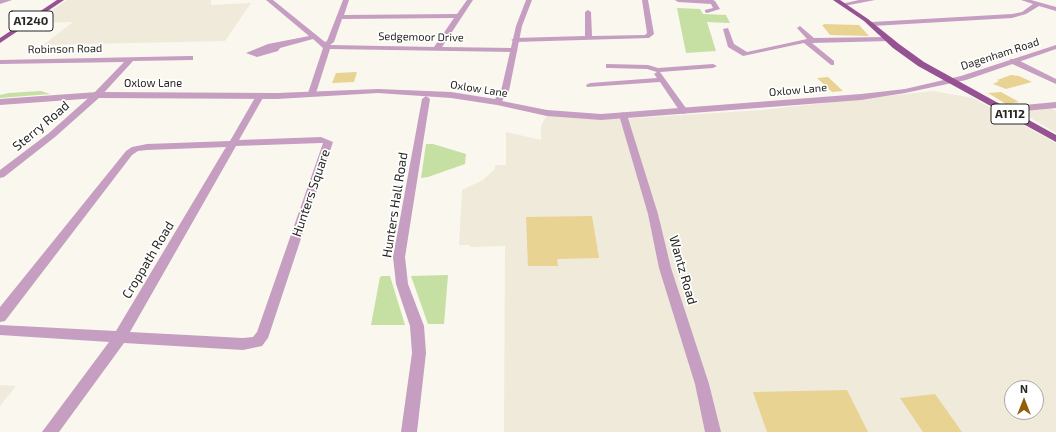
<!DOCTYPE html>
<style>
body{margin:0}
#map{position:relative;width:1056px;height:432px;overflow:hidden;background:#faf7ee;font-family:"Exo 2",sans-serif}
canvas{display:block}
.north{position:absolute;left:1004px;top:380px;width:40px;height:40px;box-sizing:border-box;background:#fff;border:1px solid #a9a8a7;border-radius:50%;rotate:0deg;font-size:11px;font-weight:700;line-height:16px;text-align:center;color:#272623}
.north::after{content:'';display:block;margin:auto;width:14px;height:18px;background:#905e0c;clip-path:polygon(50% 0,100% 100%,50% 72%,0 100%)}
</style>
<div id="map">
<canvas width="1056" height="432"></canvas>
<div class="north">N</div>
</div>
<script>
const c = document.querySelector('canvas').getContext('2d');
c.lineJoin = 'round';
function paint(path, color) {
  c.fillStyle = color;
  c.fill(path, 'evenodd');
}
function toPath(rows) {
  const path = new Path2D();
  for (const r of rows) {
    path.moveTo(r[0], r[1]);
    for (let i = 2; i < r.length; i += 2) path.lineTo(r[i], r[i + 1]);
  }
  return path;
}
function drawText(font, color, halo, rows, align = 'center') {
  c.font = font + ' "Exo 2",sans-serif';
  c.lineWidth = 3.5;
  c.setLineDash([]);
  c.textBaseline = 'middle';
  c.strokeStyle = halo;
  c.fillStyle = color;
  for (const [text, x, y, turn = 0] of rows) {
    c.save();
    c.translate(x, y);
    c.rotate((+turn || 0) * Math.PI / 180);
    c.textAlign = isNaN(turn) ? turn : align;
    if (halo) c.strokeText(text, 0, 0);
    c.fillText(text, 0, 0);
    c.restore();
  }
}
function stroke(path, color, width, dash) {
  c.strokeStyle = color;
  c.lineWidth = width;
  c.lineCap = dash ? 'butt' : 'round';
  c.setLineDash(dash || []);
  c.stroke(path);
}
paint(toPath([
 [67,0,211,0,211,5,251,3,225,41,43,45,73,22,33,23],
 [933,91,973,98,1056,143,1056,432,504,432,505,246,470,247,470,245,459,245,462,190,483,180,495,169,495,165,506,165,506,132,541,140,541,126,547,115,621,119,762,110],
 [1012,388,1036,388,1036,412,1012,412],
 [1046,105,1056,111,1056,133,1014,108],
 [0,385,16,386,0,406]
]), '#efeada');
paint(toPath([
 [677,8,700,9,703,14,726,15,730,23,707,22,716,51,686,53],
 [41,91,50,94,0,98,0,95,9,93],
 [426,144,433,144,466,154,465,164,428,177,421,178],
 [448,275,444,324,428,324,411,276],
 [382,276,390,276,405,325,371,325,380,277]
]), '#c6dfa2');
paint(toPath([
 [823,24,859,25,869,36,830,35,822,25,824,25],
 [357,72,354,82,332,83,336,73],
 [1011,75,1019,76,1032,82,1006,89,993,84,999,81,997,80],
 [828,77,843,91,832,92,817,78],
 [1001,92,1019,102,1006,104,988,93],
 [592,216,599,258,557,259,558,266,528,266,526,217],
 [847,390,868,432,767,432,753,392],
 [935,394,962,432,923,432,900,398]
]), '#e9d392');
paint(toPath([
 [0,0,12,0,0,4,0,0],
 [266,0,273,0,325,42,327,41,343,0,349,0,344,15,457,14,467,0,473,0,442,47,514,48,518,50,514,52,330,49,316,93,312,95,308,93,323,48,313,39,280,48,278,51,257,57,246,53,268,44,309,36,266,0],
 [454,18,434,47,330,45,334,42,342,19,454,18],
 [642,0,648,0,654,34,649,38,515,42,511,40,515,38,585,36,585,12,588,10,591,12,592,36,645,35,647,33,642,0],
 [675,0,713,0,715,1,720,9,707,13,705,12,705,10,713,8,711,4,678,2,675,0],
 [859,0,875,0,844,6,841,4,859,0],
 [1021,0,1031,0,1056,7,1056,11,1039,6,1026,14,1012,18,872,26,869,24,872,22,1012,14,1022,12,1033,4,1021,0],
 [800,26,814,38,889,37,893,39,889,41,812,43,834,61,834,65,831,65,804,43,743,56,728,47,723,29,728,28,734,44,747,52,807,39,797,28,800,26],
 [190,56,193,56,193,60,133,61,100,97,55,137,4,177,0,178,0,170,49,133,94,93,124,62,0,64,0,60,190,56],
 [1010,59,1016,59,1056,79,1056,84,1010,63,1010,59],
 [606,64,648,65,658,68,713,64,717,66,713,68,660,72,688,111,684,114,681,113,660,82,587,87,586,85,590,83,657,78,654,74,657,72,647,69,609,68,606,68,606,64],
 [260,93,264,96,239,140,321,137,333,142,268,338,262,346,243,350,124,343,59,432,42,432,109,342,0,335,0,325,116,331,226,147,147,150,138,151,132,155,5,321,0,322,0,307,126,151,132,147,147,144,230,141,256,96,260,93],
 [321,143,323,143,257,332,253,337,243,338,130,332,236,146,321,143],
 [426,96,430,99,405,257,408,284,424,326,426,353,417,432,401,432,412,353,410,326,396,284,393,257,422,99,426,96],
 [1056,102,1056,108,1003,113,999,110,1003,107,1056,102],
 [623,112,627,115,658,214,671,268,709,384,721,432,705,432,695,384,659,268,648,214,619,115,623,112]
]), '#c59ec1');
paint(toPath([
 [526,0,532,0,522,26,509,91,502,101,547,110,601,114,861,94,905,89,961,76,1056,45,1056,49,966,80,905,93,861,100,601,120,547,116,497,105,451,98,378,93,277,99,97,98,0,105,0,99,97,92,277,93,378,89,451,92,495,99,501,91,516,26,526,0]
]), '#c59ec1');
paint(toPath([
 [57,0,64,0,0,43,0,38,57,0],
 [833,0,840,0,868,19,899,44,924,62,1056,135,1056,142,918,66,893,48,864,21,833,0]
]), '#965292');
drawText('11px', '#272623', '#fff', [
 ["Sedgemoor Drive",421,37,1],
 ["Robinson Road",65,49,-1],
 ["Dagenham Road",1000,54,-18],
 ["Oxlow Lane",153,83],
 ["Oxlow Lane",479,89,9],
 ["Oxlow Lane",798,90,-5]
]);
for (const [x, y, w] of [
 [31,21,44],
 [1010,114,38]
]) {
  const box = new Path2D();
  box.roundRect(x - w / 2, y - 10, w, 20, 3);
  c.fillStyle = '#fff';
  c.fill(box);
  stroke(box, '#272623', 1);
}
drawText('bold 12px', '#272623', null, [
 ["A1240",31,21],
 ["A1112",1010,114]
]);
drawText('13px', '#272623', '#fff', [
 ["Sterry Road",41,126,-40],
 ["Hunters Square",311,193,-71],
 ["Hunters Hall Road",395,205,-81],
 ["Croppath Road",148,260,-59],
 ["Wantz Road",683,270,74]
]);
</script>
